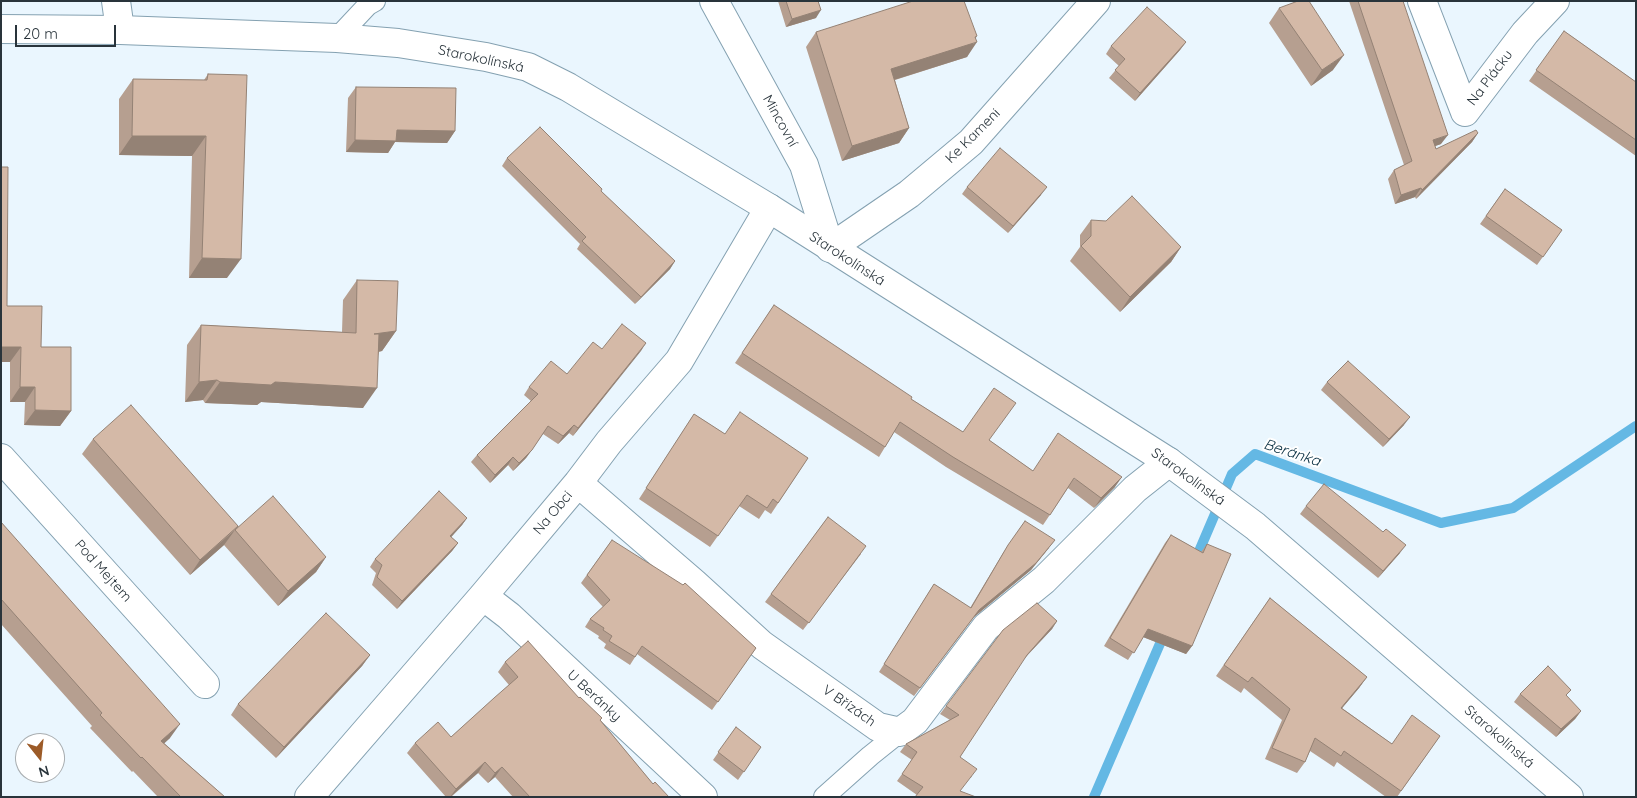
<!DOCTYPE html>
<meta charset="utf-8">
<style>
body{margin:0}
#map{position:relative;width:1637px;height:798px;overflow:hidden;background:#eaf6fe;font-family:Quicksand,sans-serif}
canvas{display:block}
.frame{position:absolute;inset:0;border:2px solid #29343b;pointer-events:none}
.north{position:absolute;left:15px;top:733px;width:50px;height:50px;box-sizing:border-box;background:#fff;border:1px solid #a9aeb1;border-radius:50%;rotate:164deg;font-size:14px;font-weight:700;line-height:20px;text-align:center;color:#29343b}
.north::after{content:'';display:block;margin:auto;width:18px;height:22px;background:#9c5b28;clip-path:polygon(50% 0,100% 100%,50% 72%,0 100%)}
.scale{position:absolute;left:15px;top:25px;width:101px;height:22px;box-sizing:border-box;border:2px solid #29343b;border-top:0;padding-left:6px;font-size:15px;line-height:18px;white-space:nowrap;color:#29343b;-webkit-text-stroke:4px #fff;paint-order:stroke}
</style>
<div id="map">
<canvas width="1637" height="798"></canvas>
<div class="frame"></div>
<div class="north">N</div>
<div class="scale">20 m</div>
</div>
<script>
const c = document.querySelector('canvas').getContext('2d');
c.lineJoin = 'round';
function toPath(rows) {
  const path = new Path2D();
  for (const r of rows) {
    path.moveTo(r[0], r[1]);
    for (let i = 2; i < r.length; i += 2) path.lineTo(r[i], r[i + 1]);
  }
  return path;
}
function stroke(path, color, width, dash) {
  c.strokeStyle = color;
  c.lineWidth = width;
  c.lineCap = dash ? 'butt' : 'round';
  c.setLineDash(dash || []);
  c.stroke(path);
}
function paint(path, color) {
  c.fillStyle = color;
  c.fill(path, 'evenodd');
}
function drawText(font, color, halo, rows, align = 'center') {
  c.font = font + ' Quicksand,sans-serif';
  c.lineWidth = 4;
  c.setLineDash([]);
  c.textBaseline = 'middle';
  c.strokeStyle = halo;
  c.fillStyle = color;
  for (const [text, x, y, turn = 0] of rows) {
    c.save();
    c.translate(x, y);
    c.rotate((+turn || 0) * Math.PI / 180);
    c.textAlign = isNaN(turn) ? turn : align;
    if (halo) c.strokeText(text, 0, 0);
    c.fillText(text, 0, 0);
    c.restore();
  }
}
stroke(toPath([
 [1194,563,1232,474,1255,454,1441,523,1513,508,1636,426],
 [1094,797,1165,632]
]), '#64b8e4', 10);
const service = toPath([
 [337,38,368,5,375,1],
 [824,797,870,756,900,732]
]);
const minor = toPath([
 [116,1,120,30],
 [714,1,804,165,830,248,909,194,971,142,1096,1],
 [1422,1,1465,112],
 [1465,112,1525,33,1555,1],
 [1,458,205,684],
 [578,483,694,583,762,645,878,727,900,732,915,721,986,627,1044,580,1135,489,1169,462],
 [483,596,509,616,703,797],
 [309,797,483,596,578,483,609,442,679,361,769,208]
]);
const tertiary = toPath([
 [1,29,120,30,337,38,398,43,486,57,528,67,568,87,769,208,1169,462,1255,526,1569,797]
]);
stroke(service, '#84a1b1', 22);
stroke(minor, '#84a1b1', 30);
stroke(tertiary, '#84a1b1', 30);
stroke(service, '#fff', 20);
stroke(minor, '#fff', 28);
stroke(tertiary, '#fff', 28);
paint(toPath([
 [778,1,818,1,816,18,786,27],
 [1349,1,1403,1,1441,144,1435,146,1436,149,1478,133,1472,142,1416,199,1415,197,1395,204,1388,179,1394,170,1404,165],
 [1279,8,1333,70,1311,86,1269,23],
 [1564,31,1636,82,1636,156,1529,81],
 [816,32,976,38,967,57,895,80,909,128,899,143,842,161,806,47],
 [1186,42,1180,50,1135,101,1109,78,1119,66,1106,54,1111,46],
 [208,74,227,278,189,278,192,156,119,155,119,99,133,79,204,80],
 [356,87,455,131,447,143,395,142,388,153,346,152,348,98],
 [507,158,601,191,675,261,670,269,635,304,577,249,580,244,502,166],
 [967,187,1041,195,1008,233,962,194],
 [1505,189,1562,230,1537,265,1480,224],
 [1091,220,1181,247,1171,262,1120,312,1070,261,1080,247,1080,235],
 [357,280,396,331,382,351,379,352,363,408,261,402,257,405,205,403,203,400,185,402,187,345,201,325,342,332,343,300],
 [774,305,911,399,963,432,989,440,1033,471,1115,487,1094,508,1068,488,1043,525,946,467,894,432,879,457,735,363],
 [7,306,41,347,71,411,60,426,24,425,25,402,10,402,10,362],
 [646,343,573,436,569,433,558,444,543,434,526,458,513,471,508,465,490,483,471,462,477,455,531,401,524,395,529,387,567,374,602,349],
 [1327,382,1404,425,1383,447,1321,390],
 [694,414,725,434,808,458,771,514,765,510,759,519,739,506,710,547,639,499],
 [93,439,238,526,326,557,316,572,278,606,224,545,190,575,82,454],
 [1306,506,1400,553,1378,578,1300,514],
 [828,517,861,554,803,630,765,602],
 [467,518,462,525,451,537,458,543,452,551,397,609,372,585,376,573,370,567,375,559],
 [1025,521,1049,548,1031,570,974,617,914,696,879,672,934,584,970,608,1003,553],
 [1,522,170,738,164,743,225,797,158,797,133,771,132,772,90,728,92,726,1,624],
 [1171,535,1201,552,1207,544,1192,646,1186,654,1143,637,1128,660,1104,646,1165,543],
 [612,540,756,648,712,710,637,654,630,665,604,648,606,644,598,638,599,636,585,627,590,619,603,607,581,583],
 [1270,598,1367,677,1359,688,1342,708,1392,744,1440,736,1397,797,1386,797,1337,762,1334,767,1310,751,1305,762,1297,773,1265,759,1282,720,1244,688,1241,693,1216,676],
 [1057,621,1052,629,1022,661,960,757,972,777,917,795,897,781,912,760,900,752,906,744,950,720,940,714,946,706],
 [370,655,362,666,276,758,231,715,238,704],
 [505,662,579,698,600,720,653,784,669,797,513,797,495,777,488,783,478,773,451,797,446,797,407,753,415,743,451,737,509,685,498,672],
 [1520,694,1581,711,1575,719,1556,737,1514,702],
 [736,727,761,747,738,780,713,760]
]), '#b69f90');
paint(toPath([
 [821,10,816,18,786,27,792,19],
 [977,36,972,44,977,42,967,57,881,84,891,69],
 [1186,42,1180,50,1135,101,1140,93],
 [1344,55,1333,70,1311,86,1322,70],
 [909,128,899,143,842,161,852,146],
 [397,130,455,131,447,143,395,142,388,153,346,152,355,140],
 [1478,133,1472,142,1416,199,1422,190],
 [1448,135,1441,144,1427,149,1433,140],
 [132,136,206,136,192,156,119,155],
 [1047,187,1041,195,1008,233,1013,226],
 [1421,188,1415,197,1395,204,1401,195],
 [1181,247,1171,262,1120,312,1130,297],
 [202,258,241,259,227,278,189,278],
 [675,261,670,269,635,304,641,297],
 [396,331,382,351,360,354,374,334],
 [646,343,641,351,573,436,578,428],
 [1,347,21,347,10,362,1,362],
 [217,380,203,400,185,402,199,382],
 [220,382,275,382,377,388,363,408,261,402,257,405,205,403],
 [20,387,35,387,25,402,10,402],
 [35,410,71,411,60,426,24,425],
 [1410,417,1404,425,1383,447,1389,439],
 [574,425,569,433,558,444,563,436],
 [532,450,526,458,513,471,519,463],
 [513,457,508,465,490,483,495,475],
 [1122,477,1115,487,1094,508,1101,498],
 [467,518,462,525,445,544,450,536],
 [235,530,224,545,190,575,200,560],
 [1055,540,1031,570,974,617,914,696,979,610],
 [458,543,452,551,397,609,402,601],
 [1406,545,1400,553,1378,578,1383,571],
 [326,557,316,572,278,606,288,591],
 [1057,621,1052,629,1021,662,1027,655],
 [1148,629,1192,646,1186,654,1143,637],
 [370,655,362,666,276,758,284,747],
 [1367,677,1359,688,1333,719,1341,708],
 [1581,711,1575,719,1556,737,1561,729],
 [180,724,170,738,152,755,161,741],
 [485,762,478,773,450,797,456,789],
 [502,767,495,777,488,783,495,773]
]), '#948275');
const building = toPath([
 [786,1,818,1,821,10,792,19,786,1],
 [913,1,964,1,977,36,975,37,977,42,891,69,909,128,852,146,816,32,913,1],
 [1298,1,1309,1,1344,55,1322,70,1279,8,1298,1],
 [1358,1,1403,1,1448,135,1433,140,1436,149,1476,130,1478,133,1422,190,1421,188,1401,195,1394,170,1412,161,1358,1],
 [1147,7,1186,42,1140,93,1115,70,1125,59,1111,46,1147,7],
 [1564,31,1636,82,1636,140,1536,70,1564,31],
 [208,74,247,75,241,259,202,258,206,136,132,136,133,79,207,80,208,74],
 [356,87,456,88,455,131,397,130,396,141,355,140,356,87],
 [540,127,602,189,601,191,675,261,641,297,582,241,586,237,507,158,540,127],
 [1000,148,1047,187,1013,226,967,187,1000,148],
 [1,167,8,167,7,306,42,306,41,347,71,347,71,411,35,410,35,387,20,387,21,347,1,347,1,167],
 [1505,189,1562,230,1543,257,1486,216,1505,189],
 [1132,196,1181,247,1130,297,1081,246,1091,236,1091,220,1106,221,1132,196],
 [357,280,398,281,396,331,374,334,379,334,377,388,275,382,271,385,220,382,217,380,199,382,201,325,356,333,357,280],
 [774,305,912,397,911,399,963,432,994,388,1016,403,989,440,1033,471,1058,433,1122,477,1101,498,1074,478,1050,515,953,457,900,422,885,447,742,353,774,305],
 [622,324,646,343,578,428,574,425,563,436,548,426,532,450,519,463,513,457,495,475,477,455,538,394,529,387,551,361,567,374,593,342,602,349,622,324],
 [1348,361,1410,417,1389,439,1327,382,1348,361],
 [131,405,238,526,200,560,93,439,131,405],
 [740,412,808,458,778,503,773,499,767,508,747,495,718,536,646,488,694,414,725,434,740,412],
 [1324,484,1383,532,1386,529,1406,545,1383,571,1306,506,1324,484],
 [439,491,467,518,450,536,458,543,402,601,377,577,382,565,375,559,439,491],
 [273,496,326,557,288,591,235,530,273,496],
 [828,517,866,546,809,623,771,594,828,517],
 [1025,521,1055,540,1036,563,979,610,920,688,884,664,934,584,971,608,1008,545,1025,521],
 [1,522,180,724,161,741,225,797,181,797,142,757,141,758,100,715,102,713,1,599,1,522],
 [1171,535,1203,553,1207,544,1231,554,1192,646,1148,629,1134,653,1110,638,1171,535],
 [612,540,683,585,685,583,756,648,718,702,642,646,635,657,609,641,612,636,603,630,604,628,590,619,610,600,587,575,612,540],
 [1270,598,1367,677,1341,708,1392,744,1412,715,1440,736,1401,791,1344,751,1341,756,1315,738,1305,762,1272,748,1290,709,1252,677,1248,682,1224,665,1270,598],
 [1037,603,1057,621,1027,655,960,757,977,769,960,791,976,797,915,797,923,787,902,774,917,752,906,744,959,715,946,706,1003,630,1037,603],
 [326,613,370,655,284,747,238,704,326,613],
 [528,641,579,698,580,697,602,718,600,720,653,784,655,782,669,797,530,797,502,767,495,773,485,762,456,789,415,743,438,722,451,737,494,698,518,677,505,662,528,641],
 [1548,666,1571,690,1566,695,1581,711,1561,729,1520,694,1548,666],
 [736,727,761,747,744,772,718,752,736,727]
]);
paint(building, '#d4b9a7');
stroke(building, '#948275', 1);
drawText('14px', '#29343b', '#fff', [
 ["Starokolínská",481,59,12],
 ["Na Plácku",1490,78,-53],
 ["Mincovní",780,121,61],
 ["Ke Kameni",973,136,-45],
 ["Starokolínská",847,259,33],
 ["Starokolínská",1188,477,36],
 ["Na Obci",553,513,-50],
 ["Pod Mejtem",103,571,48],
 ["U Beránky",594,696,43],
 ["V Břízách",849,706,35],
 ["Starokolínská",1499,737,41]
]);
drawText('italic 15px', '#082f42', '#fff', [
 ["Beránka",1292,453,18]
]);
</script>
